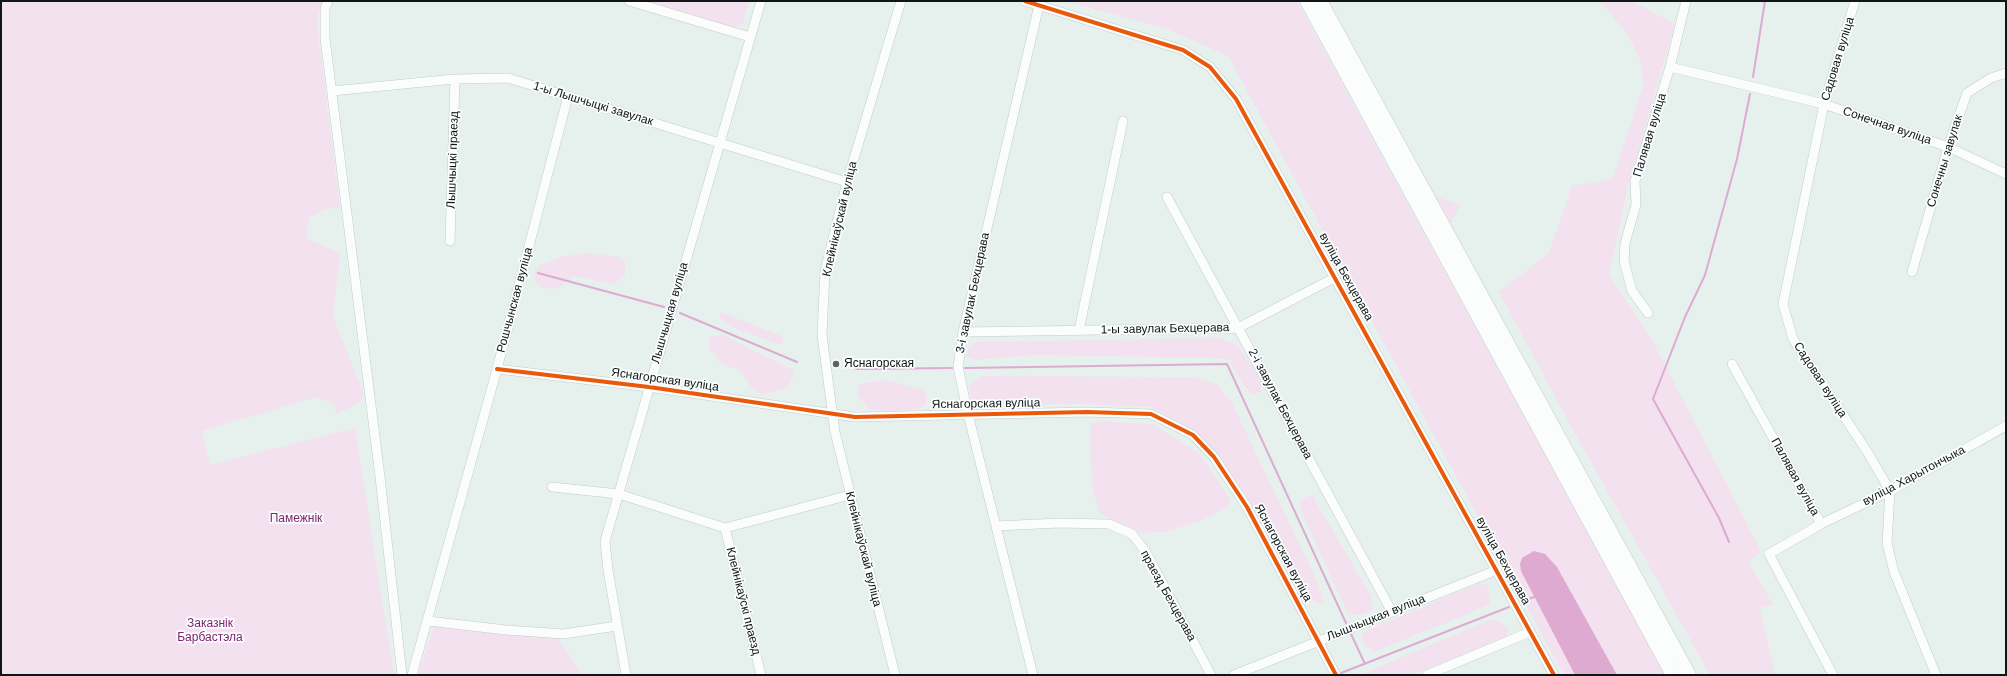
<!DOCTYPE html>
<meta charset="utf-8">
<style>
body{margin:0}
#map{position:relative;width:2007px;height:676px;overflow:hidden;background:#e6f1ee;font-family:Arial,sans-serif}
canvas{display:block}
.frame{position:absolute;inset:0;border:2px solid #101615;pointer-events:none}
</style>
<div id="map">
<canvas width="2007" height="676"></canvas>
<div class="frame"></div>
</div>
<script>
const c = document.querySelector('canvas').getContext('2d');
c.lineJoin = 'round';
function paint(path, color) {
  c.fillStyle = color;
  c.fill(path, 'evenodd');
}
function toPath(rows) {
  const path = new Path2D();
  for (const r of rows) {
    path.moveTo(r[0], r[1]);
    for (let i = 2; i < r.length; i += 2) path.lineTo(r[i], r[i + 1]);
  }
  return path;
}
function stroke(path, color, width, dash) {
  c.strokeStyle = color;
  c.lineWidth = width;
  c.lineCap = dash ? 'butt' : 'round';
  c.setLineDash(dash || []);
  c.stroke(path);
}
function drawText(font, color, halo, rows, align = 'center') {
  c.font = font + ' Arial,sans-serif';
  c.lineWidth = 3.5;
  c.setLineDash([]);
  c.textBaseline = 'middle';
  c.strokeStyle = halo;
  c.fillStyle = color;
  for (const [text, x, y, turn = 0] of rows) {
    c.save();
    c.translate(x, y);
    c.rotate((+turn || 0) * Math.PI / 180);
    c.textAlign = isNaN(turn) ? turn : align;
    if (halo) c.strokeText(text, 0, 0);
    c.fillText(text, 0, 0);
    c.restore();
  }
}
paint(toPath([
 [1,1,323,1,318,14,318,33,340,208,327,209,309,217,306,238,340,253,333,316,364,395,359,403,337,414,333,404,317,397,202,431,210,465,355,428,394,675,1,675],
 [648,1,749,1,743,24,733,27],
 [1064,1,1297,1,1665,675,1564,675,1228,56,1167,29],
 [1600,1,1632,1,1675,24,1627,190,1609,275,1651,338,1761,551,1749,562,1773,605,1760,608,1775,675,1710,675,1568,421,1499,292,1549,253,1572,186,1613,179,1644,83,1639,56,1627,34],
 [1435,196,1460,205,1451,224],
 [587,253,619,257,625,262,625,276,614,284,573,276,557,289,544,288,535,283,533,276,540,265,561,257],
 [720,312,782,336,784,341,781,345,729,326,720,318],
 [722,335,792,369,794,376,787,388,763,394,754,391,740,370,721,364,709,348,710,336],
 [1219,338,1238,345,1261,381,1261,392,1252,395,1242,383,1229,360,1217,358,1034,355,976,360,967,357,968,347,977,342],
 [983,376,1193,377,1218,385,1232,403,1318,583,1324,604,1316,603,1294,584,1247,497,1212,447,1187,426,1150,407,1080,404,981,405,971,400,970,384],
 [886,380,923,390,927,398,925,405,919,409,893,411,868,409,857,394,859,384],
 [1099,421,1152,424,1197,452,1215,475,1231,502,1226,508,1198,522,1164,532,1142,533,1108,518,1099,512,1092,487,1090,441,1091,424],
 [1312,495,1371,596,1373,609,1361,615,1348,614,1301,511,1300,500],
 [1481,583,1488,586,1490,603,1463,616,1373,652,1365,645,1361,636,1365,631],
 [1490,620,1501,622,1508,628,1507,637,1412,675,1360,675],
 [435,623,557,637,583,675,418,675]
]), '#f3e1f0');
paint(toPath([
 [1534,551,1545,554,1557,567,1617,675,1575,675,1521,571,1520,564,1522,558]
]), '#deaad2');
stroke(toPath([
 [1753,77,1765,1],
 [538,273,664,307],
 [680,313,797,362],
 [965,368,1227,364,1346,623],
 [856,369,952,368],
 [1729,542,1719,518,1653,399,1685,317,1705,275,1737,159,1750,94],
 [1521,602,1534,597],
 [1351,634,1365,664],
 [1341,673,1509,607]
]), '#deaad2', 2);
const minor = toPath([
 [328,1,325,9,325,38,380,477,402,675],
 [629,1,750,37],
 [1025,1,1183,50,1210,67,1236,99,1554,675],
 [1855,1,1824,104,1783,304,1793,339,1868,453,1890,491,1887,543,1894,572,1936,675],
 [1670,67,1824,104,1948,147,2006,174],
 [332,91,455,79,508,78,847,182],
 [1167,197,1392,612],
 [450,241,455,79],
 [1912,272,1948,147,1967,93,1991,78,2006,73],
 [1648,313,1632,291,1624,261,1625,243,1636,205,1635,181,1670,67,1686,1],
 [1079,330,1123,121],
 [963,332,1238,328,1334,278],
 [1732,364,1821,524,1769,554,1833,675],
 [497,369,649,387,855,417,1087,412,1151,414,1193,435,1214,457,1247,507,1336,675],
 [552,487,619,494,725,528,850,495],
 [1821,524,1890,491,2006,426],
 [996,526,1059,523,1109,524,1132,534,1146,552,1211,675],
 [725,528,761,675],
 [428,621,506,630,563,634,617,626],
 [412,675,497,369,568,96],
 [626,675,608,570,605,541,761,1],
 [895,675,835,432,822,335,825,271,847,182,901,1],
 [1033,675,968,414,958,367,963,332,1039,5],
 [1234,675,1497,570],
 [1427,675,1530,632]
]);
const trunk = toPath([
 [1307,1,1673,675],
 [1320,1,1689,675]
]);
stroke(minor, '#c3cbc9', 10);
stroke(trunk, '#c3cbc9', 15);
stroke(minor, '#fbfdfc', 9);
stroke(trunk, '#fbfdfc', 14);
stroke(toPath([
 [1025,1,1183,50,1210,67,1236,99,1554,675],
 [497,369,649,387,855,417,1087,412,1151,414,1193,435,1214,457,1247,507,1336,675]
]), '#e8590c', 4);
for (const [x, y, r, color] of [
 [836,364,4,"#5b6361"]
]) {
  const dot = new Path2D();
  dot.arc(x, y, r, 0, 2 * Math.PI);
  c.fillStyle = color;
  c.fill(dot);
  stroke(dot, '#fbfefe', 1.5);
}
drawText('12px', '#101615', '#fbfefe', [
 ["Садовая вуліца",1838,59,-73],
 ["1-ы Лышчыцкі завулак",593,104,17],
 ["Сонечная вуліца",1887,126,19],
 ["Палявая вуліца",1650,135,-73],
 ["Лышчыцкі праезд",453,160,-88],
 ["Сонечны завулак",1945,161,-73],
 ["Клейнікаўскай вуліца",840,219,-77],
 ["вуліца Бехцерава",1346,277,61],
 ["3-і завулак Бехцерава",973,293,-78],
 ["Рошчынская вуліца",515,300,-75],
 ["Лышчыцкая вуліца",670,313,-74],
 ["1-ы завулак Бехцерава",1165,329,-1],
 ["Яснагорская вуліца",665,380,8],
 ["Садовая вуліца",1820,380,57],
 ["Яснагорская вуліца",986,404,-1],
 ["2-і завулак Бехцерава",1280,404,62],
 ["вуліца Харытончыка",1914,476,-28],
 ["Палявая вуліца",1795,477,61],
 ["Клейнікаўскай вуліца",863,549,76],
 ["Яснагорская вуліца",1283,553,62],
 ["вуліца Бехцерава",1503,561,61],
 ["праезд Бехцерава",1168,596,61],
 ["Клейнікаўскі праезд",743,601,76],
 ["Лышчыцкая вуліца",1376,618,-22]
]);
drawText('12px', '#101615', '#fbfefe', [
 ["Яснагорская",844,364]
], 'left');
drawText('12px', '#7e236e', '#fbfefe', [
 ["Памежнік",296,519],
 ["Заказнік",210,624],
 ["Барбастэла",210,638]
]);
</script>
